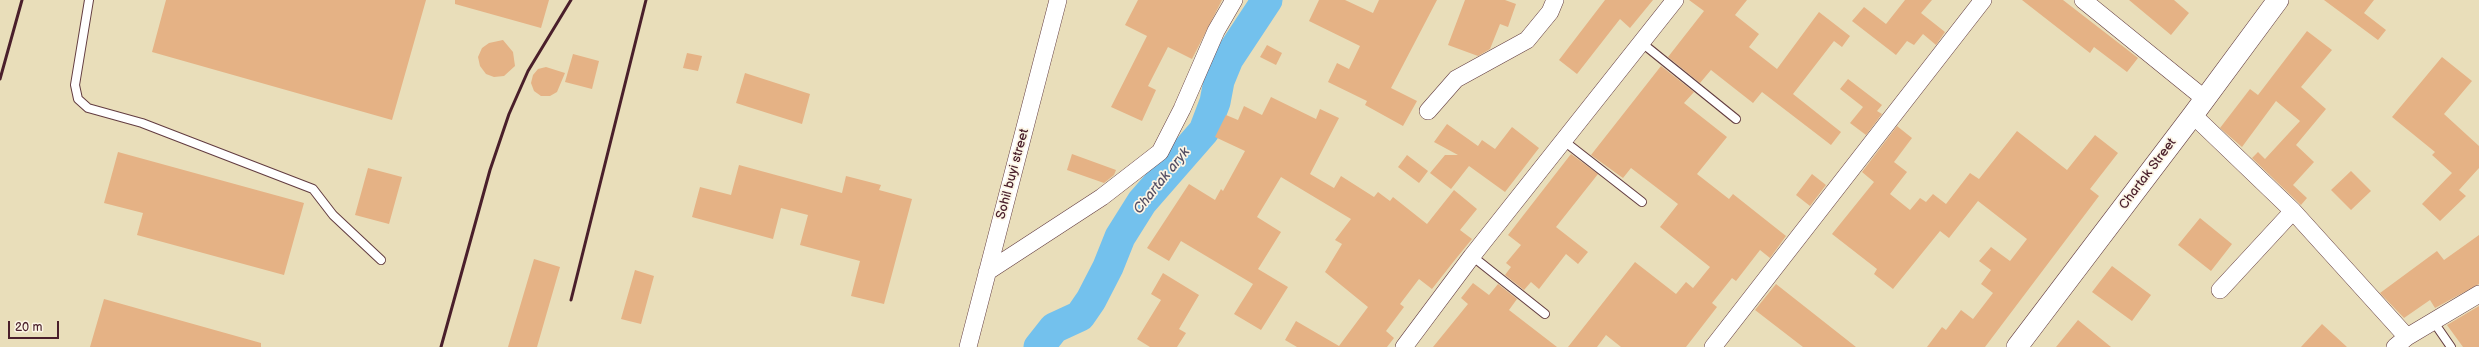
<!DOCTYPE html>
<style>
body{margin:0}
#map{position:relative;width:2479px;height:347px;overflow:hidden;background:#e9deba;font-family:"Balsamiq Sans",sans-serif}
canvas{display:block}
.scale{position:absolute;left:8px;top:321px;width:51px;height:18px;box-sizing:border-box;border:2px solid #4a1f2b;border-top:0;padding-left:5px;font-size:12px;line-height:14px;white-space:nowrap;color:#4a1f2b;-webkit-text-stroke:3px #fcf5e5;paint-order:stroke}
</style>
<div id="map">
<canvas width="2479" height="347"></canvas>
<div class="scale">20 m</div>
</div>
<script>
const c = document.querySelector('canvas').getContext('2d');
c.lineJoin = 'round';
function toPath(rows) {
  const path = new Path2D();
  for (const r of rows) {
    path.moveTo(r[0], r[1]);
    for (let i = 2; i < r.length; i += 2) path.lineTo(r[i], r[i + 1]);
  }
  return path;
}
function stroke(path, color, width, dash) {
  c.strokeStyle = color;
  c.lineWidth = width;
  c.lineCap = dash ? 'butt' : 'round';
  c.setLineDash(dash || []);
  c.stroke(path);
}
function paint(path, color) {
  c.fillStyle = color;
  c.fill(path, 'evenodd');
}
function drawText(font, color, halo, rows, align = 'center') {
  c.font = font + ' "Balsamiq Sans",sans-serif';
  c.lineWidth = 3.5;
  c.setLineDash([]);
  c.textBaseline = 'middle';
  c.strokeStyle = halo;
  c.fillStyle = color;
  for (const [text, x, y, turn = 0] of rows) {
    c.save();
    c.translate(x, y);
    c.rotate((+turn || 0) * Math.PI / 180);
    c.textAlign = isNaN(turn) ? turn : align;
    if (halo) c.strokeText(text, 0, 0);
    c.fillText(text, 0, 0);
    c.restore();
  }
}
stroke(toPath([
 [1039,347,1054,328,1080,316,1091,300,1108,267,1120,237,1142,202,1204,131,1215,102,1219,81,1228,59,1267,0]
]), '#73c1ed', 31);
paint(toPath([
 [166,0,426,0,392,120,152,52],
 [455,0,549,0,541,28,455,4],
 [1138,0,1222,0,1192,59,1168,47,1148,86,1156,90,1142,121,1111,107,1147,36,1125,25],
 [1319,0,1345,0,1373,13,1379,0,1437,0,1391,88,1417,101,1403,126,1365,105,1367,101,1328,82,1337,63,1349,69,1360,46,1309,21],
 [1465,0,1505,0,1516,4,1508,27,1500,24,1490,49,1478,56,1448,45],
 [1605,0,1653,0,1630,28,1620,19,1577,74,1559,60],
 [1689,0,1747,0,1735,15,1759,34,1749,47,1777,69,1819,12,1850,36,1842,47,1834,41,1793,94,1841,132,1831,145,1762,92,1753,103,1711,70,1700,83,1668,57,1704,11],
 [1905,0,1932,0,1921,13,1945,32,1936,45,1923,34,1914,45,1907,41,1896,55,1852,21,1864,7,1886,24],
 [2022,0,2063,0,2138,58,2127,72,2094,47,2090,53],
 [2129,0,2174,0,2189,13,2171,35],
 [2324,0,2374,0,2364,13,2386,30,2378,40],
 [2307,31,2332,50,2301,87,2326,109,2296,145,2314,162,2293,185,2307,198,2301,205,2252,158,2258,152,2265,159,2300,121,2276,101,2242,147,2220,128,2250,89,2258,95],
 [503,40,513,52,515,66,504,76,494,77,486,74,480,66,478,57,482,48,489,43],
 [1267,45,1282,53,1276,65,1260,57],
 [687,53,702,56,698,71,683,68],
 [573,54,599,61,592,89,565,82],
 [2442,57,2472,81,2444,114,2479,146,2479,168,2459,190,2466,196,2440,221,2422,204,2452,173,2432,155,2435,152,2392,117],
 [1661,66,1694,92,1684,103,1727,137,1697,174,1729,199,1733,194,1786,236,1770,258,1760,250,1736,281,1732,278,1712,303,1717,307,1686,347,1621,347,1606,335,1597,347,1568,347,1635,262,1676,294,1686,282,1693,288,1710,267,1660,227,1678,204,1631,168,1623,178,1591,155],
 [546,67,565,73,557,92,550,96,541,96,534,91,531,83,533,75,538,69],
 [745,73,810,94,802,124,736,103],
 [1848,79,1882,105,1877,111,1882,114,1866,135,1850,123,1863,107,1840,89],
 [1271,97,1316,119,1320,109,1339,118,1310,174,1334,188,1341,176,1374,197,1378,192,1390,201,1393,197,1427,224,1454,190,1477,209,1460,230,1472,239,1454,261,1432,289,1419,279,1400,304,1404,307,1386,331,1394,338,1387,347,1297,347,1285,340,1296,321,1339,346,1368,307,1325,272,1342,244,1335,240,1351,219,1281,177,1257,217,1281,232,1258,269,1288,287,1261,330,1234,314,1253,284,1181,241,1169,261,1147,248,1189,184,1215,200,1221,189,1223,191,1245,151,1215,137,1226,115,1238,120,1244,106,1262,115],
 [1447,124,1478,146,1482,140,1495,149,1512,127,1539,148,1505,192,1469,166,1451,189,1430,173,1445,155,1458,155,1434,142],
 [1897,126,1912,138,1894,162,1907,172,1890,194,1910,210,1920,198,1926,202,1933,194,1946,204,1970,173,1979,179,2017,131,2067,170,2095,135,2118,153,2090,189,2099,196,1985,347,1927,347,1942,327,1946,330,1961,310,1973,319,1993,293,1981,284,1991,270,1979,261,1991,247,2010,261,2027,239,1978,201,1949,238,1940,231,1893,289,1874,274,1877,269,1832,234,1874,182,1862,172],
 [118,152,304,203,284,275,137,235,143,213,104,203],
 [1072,154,1116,170,1114,175,1104,183,1067,170],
 [1571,154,1598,174,1556,227,1588,252,1578,264,1566,254,1539,289,1531,282,1524,290,1505,275,1511,267,1506,263,1521,245,1508,235],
 [1407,155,1428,171,1419,183,1398,167],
 [739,165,842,193,846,176,881,185,879,190,912,199,884,304,851,296,860,261,800,245,808,215,781,208,773,239,692,217,700,187,731,195],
 [368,168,402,177,389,224,355,215],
 [2351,171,2371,191,2351,210,2331,190],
 [1812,174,1826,185,1810,206,1796,195],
 [2200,218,2232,244,2211,271,2178,245],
 [2479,235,2479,284,2435,308,2430,300,2404,318,2380,293,2437,251,2444,260],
 [534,259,560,267,537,347,508,347],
 [2112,266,2151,295,2132,321,2092,292],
 [635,270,654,276,641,324,621,319],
 [1163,273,1199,295,1179,329,1186,333,1177,347,1150,347,1137,339,1161,300,1151,294],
 [1473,283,1489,295,1498,284,1517,299,1509,310,1557,347,1433,347,1468,304,1461,298],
 [1776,284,1856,347,1803,347,1755,310],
 [104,299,261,343,261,347,90,347],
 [2479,306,2479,347,2463,347,2447,325],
 [2078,320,2111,347,2056,347],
 [2322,324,2347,347,2301,347]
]), '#e5b285');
const service = toPath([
 [89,0,75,85,78,99,88,108,142,123,313,189,333,215,381,260],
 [1642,43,1736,119],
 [1564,141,1642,202],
 [1472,256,1545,314],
 [2433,321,2451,347]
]);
const minor = toPath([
 [2083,0,2205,99],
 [1428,111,1456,79,1527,40,1550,12,1555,0],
 [2193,115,2293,211,2407,337],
 [987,272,1102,197,1160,152,1182,109,1216,31,1234,0],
 [2220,290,2293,211],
 [968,347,1058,0],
 [1404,347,1472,256,1675,0],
 [1713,347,1983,0],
 [2395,347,2407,337,2479,294]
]);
const tertiary = toPath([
 [2017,347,2193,115,2278,0]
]);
stroke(service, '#623c40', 10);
stroke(minor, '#623c40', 18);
stroke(tertiary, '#623c40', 22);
stroke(service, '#fff', 8);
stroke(minor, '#fff', 17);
stroke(tertiary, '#fff', 21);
stroke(toPath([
 [0,79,22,0],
 [571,300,646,0],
 [441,347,490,170,509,114,528,71,571,0]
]), '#4a1f2b', 3);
drawText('13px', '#4a1f2b', '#fcf5e5', [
 ["Sohil buyi street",1013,174,-75],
 ["Chartak Street",2148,174,-53]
]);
drawText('italic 14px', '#565065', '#fcf5e5', [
 ["Chartak aryk",1162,181,-51]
]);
</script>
